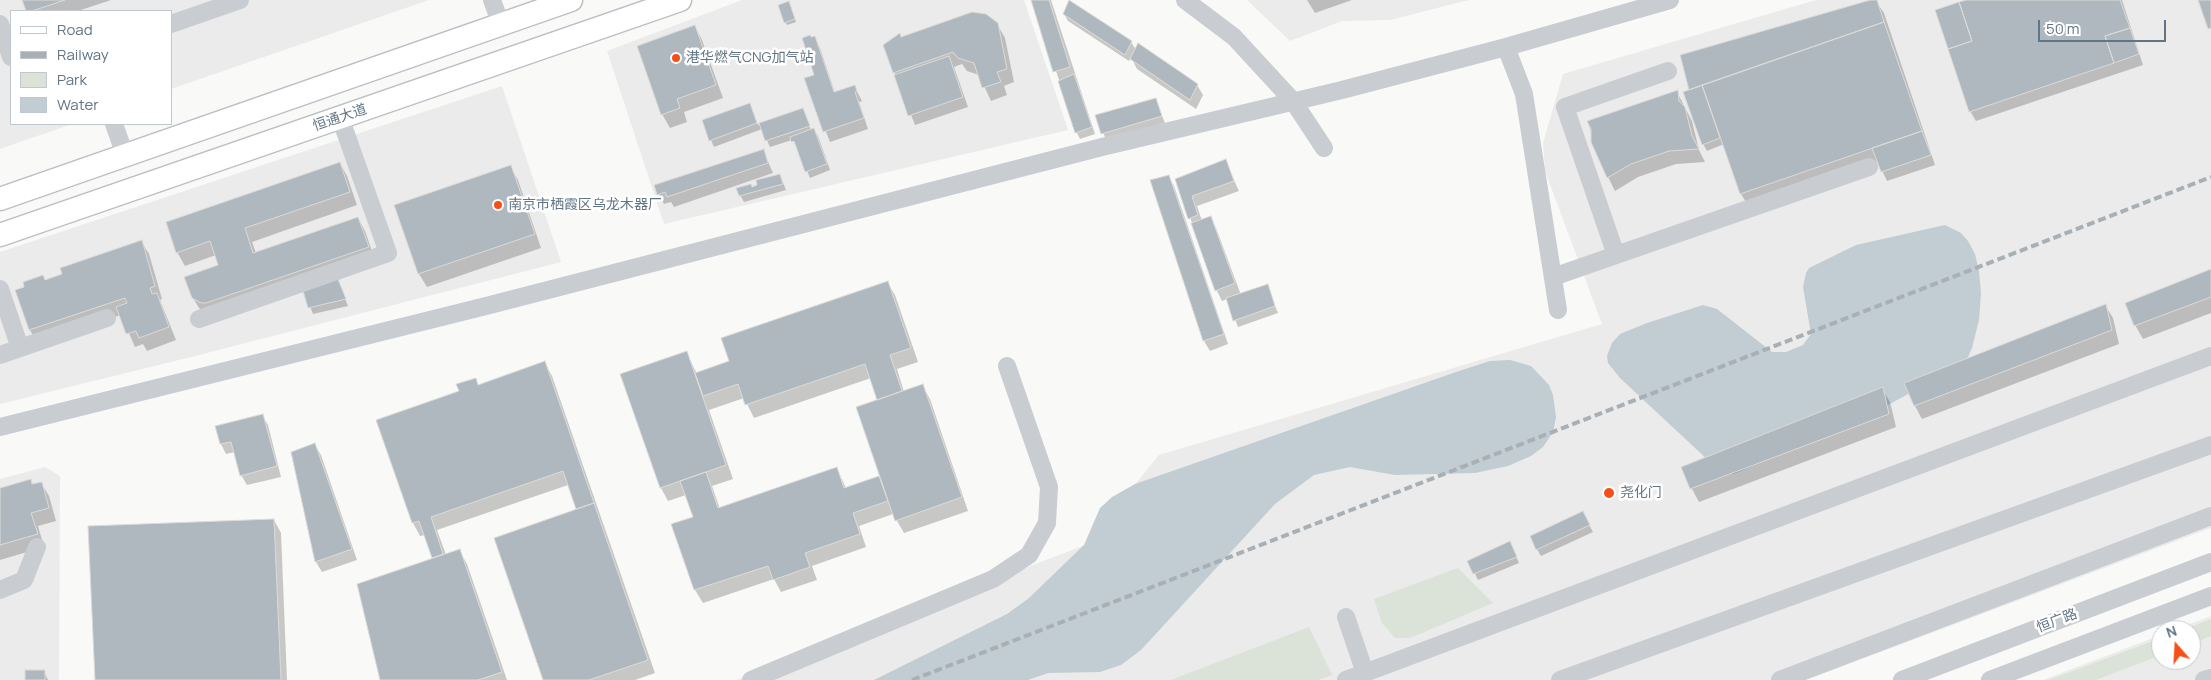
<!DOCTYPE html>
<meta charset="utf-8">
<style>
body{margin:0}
#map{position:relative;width:2211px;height:680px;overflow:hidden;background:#f9faf7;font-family:Manrope,sans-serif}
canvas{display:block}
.legend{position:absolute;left:10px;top:10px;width:162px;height:115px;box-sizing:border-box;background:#fff;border:1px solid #c0c8ce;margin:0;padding:6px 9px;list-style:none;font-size:15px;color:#617585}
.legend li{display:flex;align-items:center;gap:10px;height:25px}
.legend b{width:25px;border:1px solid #c0c8ce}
.north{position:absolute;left:2151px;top:620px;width:50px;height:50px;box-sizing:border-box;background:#fff;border:1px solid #c0c8ce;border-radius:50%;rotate:341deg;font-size:14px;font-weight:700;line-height:20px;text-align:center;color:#617585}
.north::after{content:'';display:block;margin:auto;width:18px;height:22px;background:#f6501a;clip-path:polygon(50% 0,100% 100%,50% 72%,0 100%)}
.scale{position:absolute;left:2038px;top:20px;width:128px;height:22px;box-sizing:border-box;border:2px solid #617585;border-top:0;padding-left:6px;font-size:15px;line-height:18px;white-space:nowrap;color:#617585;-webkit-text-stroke:4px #fff;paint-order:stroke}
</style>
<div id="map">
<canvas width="2211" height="680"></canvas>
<ul class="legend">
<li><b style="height:6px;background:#fff"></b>Road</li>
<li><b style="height:6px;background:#a8afb5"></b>Railway</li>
<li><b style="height:14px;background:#dbe2d7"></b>Park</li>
<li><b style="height:14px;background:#c2cdd3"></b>Water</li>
</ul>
<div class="north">N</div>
<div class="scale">50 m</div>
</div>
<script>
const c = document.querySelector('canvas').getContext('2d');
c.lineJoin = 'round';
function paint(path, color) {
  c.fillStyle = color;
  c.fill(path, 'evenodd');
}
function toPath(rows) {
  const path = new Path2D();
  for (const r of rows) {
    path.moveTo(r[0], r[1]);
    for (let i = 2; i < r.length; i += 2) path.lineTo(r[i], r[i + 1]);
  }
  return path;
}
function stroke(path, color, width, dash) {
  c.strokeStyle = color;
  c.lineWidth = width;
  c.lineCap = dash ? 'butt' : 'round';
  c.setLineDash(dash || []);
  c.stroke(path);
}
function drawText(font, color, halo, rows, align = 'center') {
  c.font = font + ' Manrope,"Noto Sans SC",sans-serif';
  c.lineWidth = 5;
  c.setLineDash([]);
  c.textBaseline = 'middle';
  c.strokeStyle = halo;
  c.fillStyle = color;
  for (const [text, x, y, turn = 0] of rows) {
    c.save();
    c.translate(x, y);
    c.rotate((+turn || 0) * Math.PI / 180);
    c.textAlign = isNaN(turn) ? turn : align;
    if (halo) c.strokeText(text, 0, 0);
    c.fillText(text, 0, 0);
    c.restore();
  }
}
paint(toPath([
 [0,0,429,0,171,89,171,11,11,11,11,124,72,124,0,149],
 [742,0,1024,0,1068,130,664,224,607,51],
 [1247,0,1469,0,1390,20,1342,21,1290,41],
 [1816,0,2211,0,2211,528,1806,680,736,680,1085,545,1159,455,1602,324,1545,171,1543,143,1563,74],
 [502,86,561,262,191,357,0,404,0,252],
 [45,467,60,476,59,680,0,680,0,479],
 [2211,616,2211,680,2043,680,2161,635,2161,660,2191,660,2191,630,2174,630]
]), '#eaebea');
paint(toPath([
 [1458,568,1493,603,1410,638,1395,638,1382,623,1374,599],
 [2211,619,2211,636,2191,644,2191,630,2183,630],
 [1309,627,1332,675,1318,680,1171,680],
 [2161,638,2161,655,2096,680,2049,680]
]), '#dbe2d7');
paint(toPath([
 [1945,225,1961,233,1968,241,1975,254,1979,271,1981,293,1979,320,1972,348,1968,357,1956,368,1864,418,1734,474,1725,472,1709,461,1620,378,1608,363,1607,356,1612,343,1620,334,1647,323,1703,305,1717,309,1772,352,1786,352,1803,345,1811,334,1803,287,1806,273,1809,268,1856,245],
 [1510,360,1531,366,1549,385,1553,395,1556,417,1553,432,1543,447,1531,456,1508,466,1475,473,1395,475,1350,467,1314,475,1275,504,1141,650,1121,665,1100,672,1048,673,1028,680,874,680,1007,614,1029,598,1084,545,1100,508,1112,497,1135,484,1459,371,1490,361]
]), '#c2cdd3');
paint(toPath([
 [23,0,111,0,78,11,27,11],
 [1032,0,1051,0,1095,134,1080,139,1077,133],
 [1307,0,1352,0,1315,13],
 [1875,0,1884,13,1935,165,1887,181,1878,162,1749,207,1741,194,1724,144,1707,151,1703,144,1685,93],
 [1969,0,2122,0,2143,65,1976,121,1970,111],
 [790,5,796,22,787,25,785,22],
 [1064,14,1131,42,1136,50,1197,85,1203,95,1196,109,1137,69,1131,57,1129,61,1068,21],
 [997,24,1005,38,1014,82,1004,86,1007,95,991,101,979,75,967,71,962,64,954,67,968,107,915,125,894,72,901,38],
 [695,27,702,40,723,98,684,112,687,122,670,128,662,114],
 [814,37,820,48,835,93,854,86,862,101,859,102,868,129,830,142,805,79,816,75],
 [1677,92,1692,121,1699,150,1705,162,1676,164,1638,177,1615,191,1598,157,1588,122],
 [1155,99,1165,123,1106,140,1097,116],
 [750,105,758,125,802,109,811,130,814,130,818,136,830,170,810,178,798,148,792,140,770,147,762,129,714,147,711,140],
 [763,150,773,173,674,207,671,202,664,204,658,194],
 [1225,161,1239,191,1197,206,1202,221,1210,218,1216,228,1241,295,1267,286,1278,313,1238,327,1227,299,1222,301,1217,291,1176,179],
 [340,163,347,176,357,205,252,242,256,253,358,218,365,231,375,260,201,311,193,298,220,266,216,255,185,266,177,252],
 [510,167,518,180,541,248,427,287,419,274,395,206],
 [780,175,786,190,744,202,740,195],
 [1168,176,1174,186,1228,344,1210,351,1204,341],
 [141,241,149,254,162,299,160,300,176,340,147,351,143,344,135,347,121,315,37,343,30,330,46,281],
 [2211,270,2211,313,2143,339,2135,325],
 [338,280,348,306,313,314,304,291],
 [887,282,895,295,918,362,897,369,904,392,922,385,930,399,968,511,904,533,893,514,859,526,866,547,812,566,817,580,781,592,774,579,703,603,695,590,672,525,694,518,686,495,668,501,661,488,686,352,697,374,731,362],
 [871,378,878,400,881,477,846,488,837,469,720,509,712,486,733,479,709,410,744,398,754,418],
 [2105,305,2113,318,2119,344,1922,419,1915,406],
 [545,363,552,376,655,673,635,680,544,680,578,510,568,485,437,530,446,555,459,550,467,564,507,680,381,680,434,559,425,535,420,536,413,523,378,421,460,392,475,379,479,386],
 [1882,389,1890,402,1896,427,1699,502,1692,489,1683,467],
 [262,415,268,425,281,477,247,485,241,475,235,452,226,454,221,444,216,427],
 [315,445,321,455,357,560,322,572,316,562,292,453],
 [41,483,49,496,56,521,38,526,44,547,0,560,0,489],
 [1582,512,1593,532,1541,556,1537,549],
 [274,520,281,533,287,680,96,680],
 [1513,549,1519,563,1478,580,1469,561],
 [44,671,48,680,27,680]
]), '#0003');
const building = toPath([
 [22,0,65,0,32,11,26,11,22,0],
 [1031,0,1049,0,1070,67,1053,72,1031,0],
 [1069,0,1132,41,1125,55,1063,14,1069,0],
 [1870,0,1877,0,1884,22,1689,90,1680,55,1870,0],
 [1966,0,2120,0,2130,28,2105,36,2114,63,1969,112,1948,49,1972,41,1959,2,1966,0],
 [2198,0,2211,0,2211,28,2208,29,2198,0],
 [789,1,795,19,784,23,778,5,789,1],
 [1959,2,1972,41,1948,49,1935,10,1959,2],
 [972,12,986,14,998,23,1007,69,997,72,1001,82,982,88,974,63,958,58,953,52,893,73,883,45,900,33,901,37,972,12],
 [1884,22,1922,131,1740,194,1702,85,1884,22],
 [695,25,716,85,677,99,680,108,661,115,637,46,695,25],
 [2130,28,2139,54,2114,63,2105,36,2130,28],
 [810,35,811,37,815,36,834,92,855,85,857,91,855,92,864,118,823,132,804,78,814,75,802,38,810,35],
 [1138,43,1198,84,1190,100,1130,59,1138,43],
 [949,56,963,97,908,116,894,75,949,56],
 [1074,74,1092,127,1075,133,1058,81,1074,74],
 [1702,85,1720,138,1702,145,1683,92,1702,85],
 [1678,90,1679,101,1685,107,1692,136,1699,149,1669,151,1631,164,1607,178,1591,142,1591,129,1587,121,1678,90],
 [1156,98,1162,116,1101,134,1095,115,1156,98],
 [750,103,757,123,709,141,702,120,750,103],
 [803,108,810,126,765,141,759,123,803,108],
 [814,128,827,164,805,172,794,141,791,142,790,137,814,128],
 [1922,131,1931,155,1881,172,1872,148,1922,131],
 [764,149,768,163,667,197,665,192,657,195,654,185,764,149],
 [1226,159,1234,181,1192,196,1198,215,1188,219,1175,179,1226,159],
 [340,162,350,192,245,228,253,253,358,217,369,247,206,303,201,303,192,298,184,277,218,265,210,241,176,253,166,222,340,162],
 [511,165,535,234,418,274,394,205,511,165],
 [780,174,783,184,739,196,736,188,751,184,752,187,757,185,756,180,780,174],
 [1169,175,1224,334,1203,341,1150,180,1169,175],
 [1211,216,1235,283,1215,291,1191,223,1211,216],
 [142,240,155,286,150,288,152,294,157,293,169,327,139,338,136,331,126,334,116,307,127,303,125,298,29,330,15,290,24,287,23,282,43,275,45,280,62,274,60,268,142,240],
 [2211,269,2211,297,2134,326,2125,303,2211,269],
 [338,279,346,299,308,308,303,291,338,279],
 [888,281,911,348,890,355,902,391,877,400,865,364,745,405,738,384,703,396,695,373,729,361,721,338,888,281],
 [1268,284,1275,306,1233,321,1226,298,1268,284],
 [2106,304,2112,330,1914,406,1904,383,2106,304],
 [687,351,726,465,660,488,620,374,687,351],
 [545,361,594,503,576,509,563,471,431,517,443,554,432,558,419,521,412,523,376,420,459,391,456,384,476,378,478,385,545,361],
 [923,384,962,497,895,521,856,407,923,384],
 [1883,387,1889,414,1690,489,1681,467,1883,387],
 [263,414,277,466,240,476,231,442,220,444,215,426,263,414],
 [315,443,352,549,315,562,291,452,315,443],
 [837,467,844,488,879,476,888,501,853,513,860,534,805,553,810,567,773,580,768,566,694,590,671,524,693,517,680,481,706,472,718,508,837,467],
 [31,479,32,484,42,482,49,508,31,513,38,534,0,545,0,488,31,479],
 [594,503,648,660,589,680,543,680,494,538,594,503],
 [1583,511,1590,525,1536,550,1530,536,1583,511],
 [274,519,281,680,95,680,88,526,274,519],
 [1510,541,1517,557,1473,574,1467,561,1510,541],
 [460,549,502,672,478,680,380,680,357,584,460,549],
 [25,670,45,670,45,680,25,680,25,670]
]);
paint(building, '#afb8bf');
stroke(building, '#dbdbd9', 1);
const major = toPath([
 [0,199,571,0],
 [0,235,680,0]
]);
stroke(major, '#bcc0c4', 25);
stroke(toPath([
 [492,0,501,25],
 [1185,0,1234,37,1293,101,1324,148],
 [0,24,11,57],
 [171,24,240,0],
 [1506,47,1524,94,1558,310],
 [114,124,125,155],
 [1616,255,1565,107,1668,71],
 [1553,277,1869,167],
 [0,289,20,348],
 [199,319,388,253,340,117],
 [0,355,107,318],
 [0,427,486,306,1102,147,1342,90,1506,47,1670,0],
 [0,590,24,580,37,547],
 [1346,617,1365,673],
 [751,680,993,579,1029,555,1047,523,1049,487,1007,366],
 [1346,680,2211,356],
 [1560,680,2211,445],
 [1780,680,2211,516],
 [1902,680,2211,562],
 [1990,680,2211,596],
 [2204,680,2211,678]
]), '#c9cdd1', 18);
stroke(major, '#fff', 22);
stroke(toPath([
 [912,680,2211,177]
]), '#a8afb5', 4, [8, 4]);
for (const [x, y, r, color] of [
 [676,58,5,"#f6501a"],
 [498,205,5,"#f6501a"],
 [1609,493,6,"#f6501a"]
]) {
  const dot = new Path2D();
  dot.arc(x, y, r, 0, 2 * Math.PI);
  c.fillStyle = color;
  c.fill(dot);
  stroke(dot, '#fff', 2);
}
drawText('14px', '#617585', '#fff', [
 ["港华燃气CNG加气站",686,58],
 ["南京市栖霞区乌龙木器厂",508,205],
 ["尧化门",1620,493]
], 'left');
drawText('14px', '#617585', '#fff', [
 ["恒通大道",340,118,-19],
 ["恒广路",2057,621,-21]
]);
</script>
